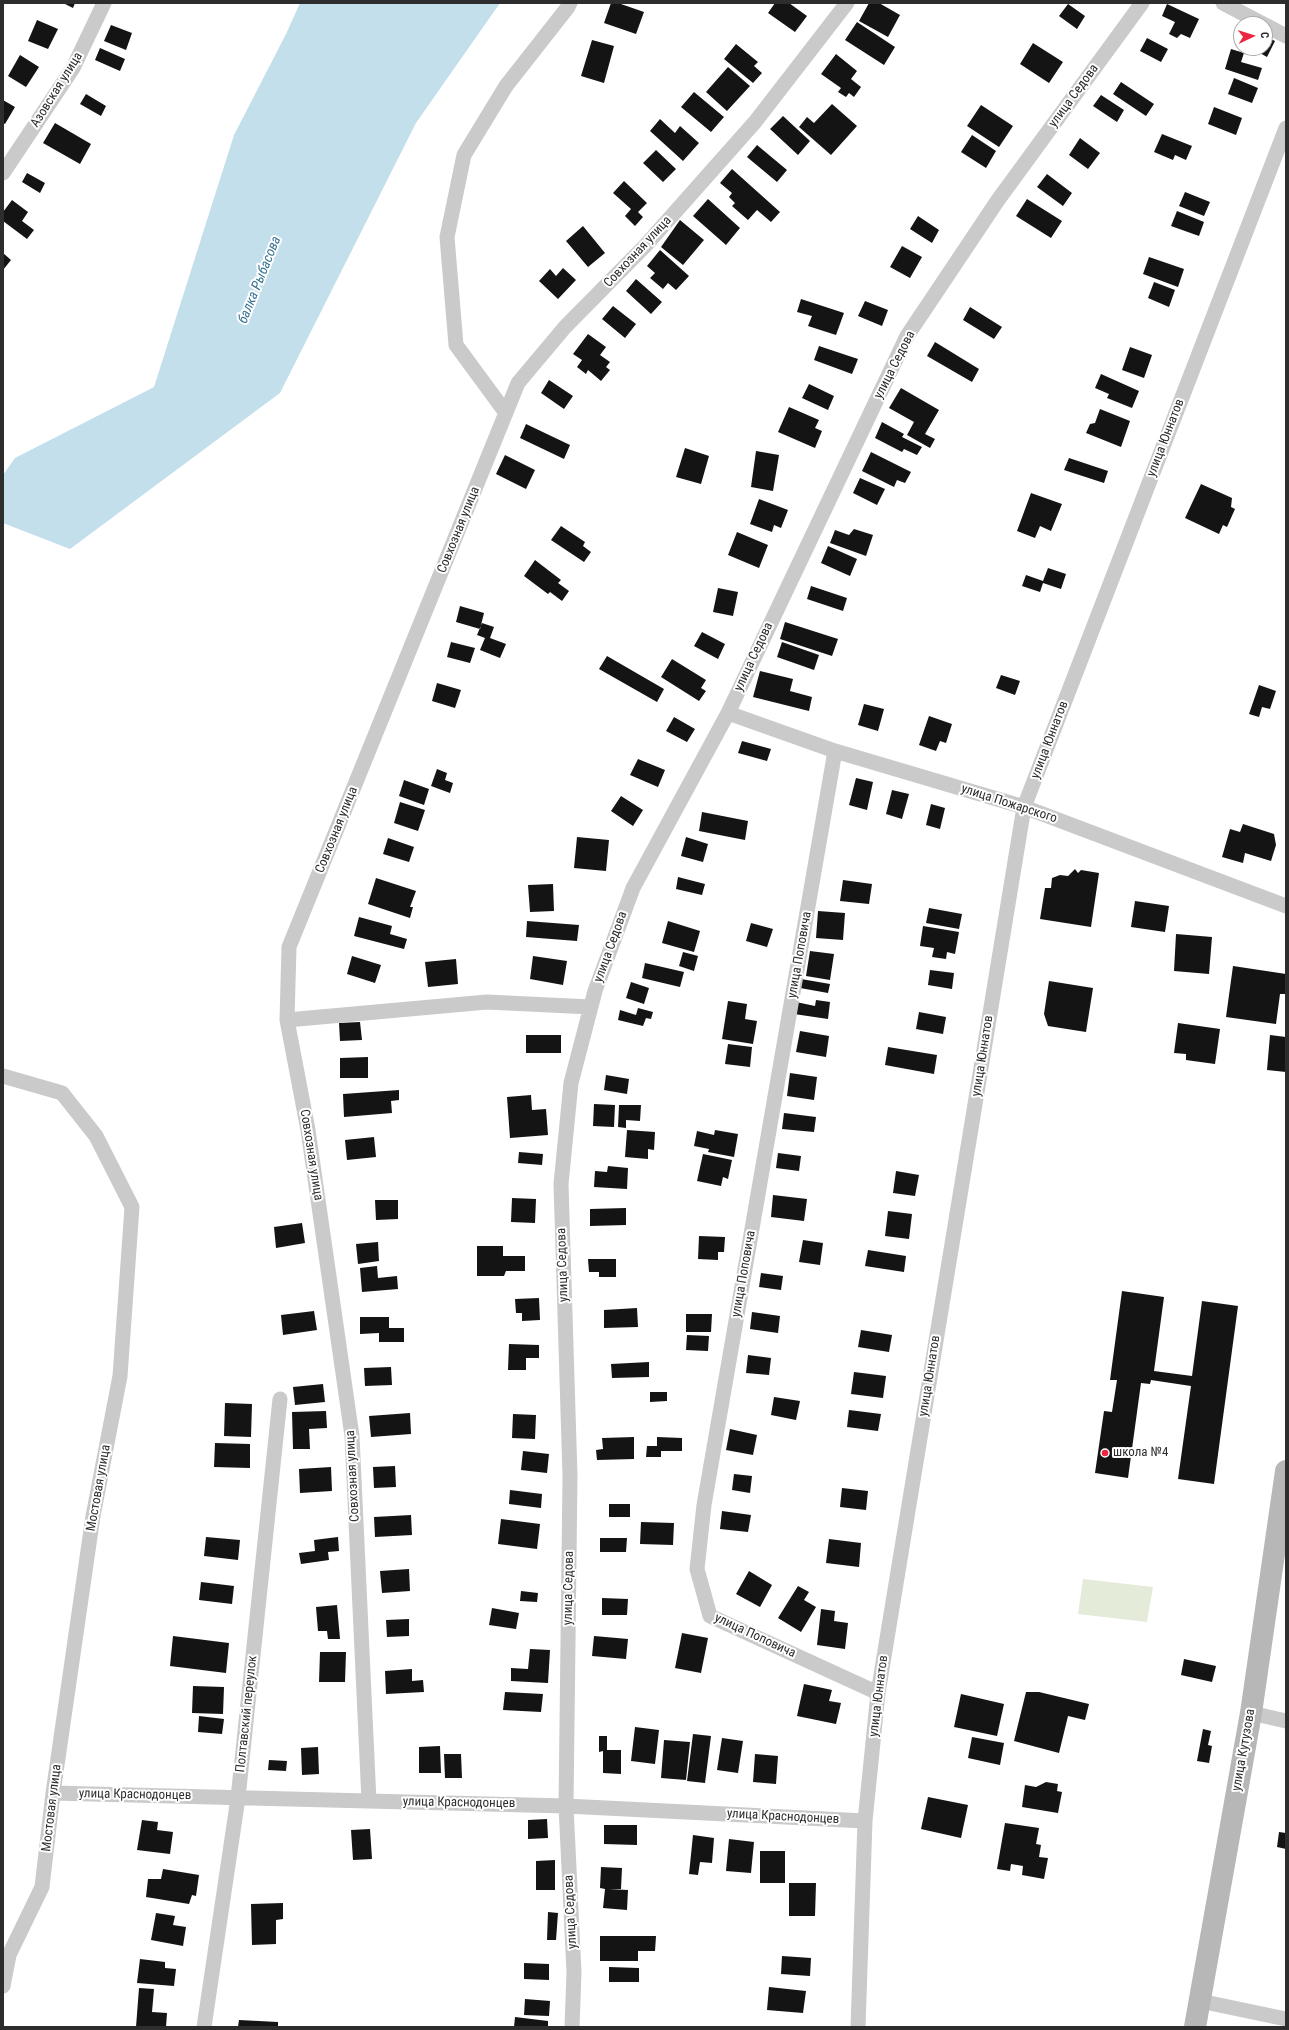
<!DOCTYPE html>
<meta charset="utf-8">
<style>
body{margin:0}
#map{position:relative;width:1289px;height:2030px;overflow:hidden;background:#fff;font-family:"Roboto Condensed",sans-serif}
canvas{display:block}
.frame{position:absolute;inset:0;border:4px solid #2d2d2d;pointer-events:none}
.north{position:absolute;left:1233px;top:16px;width:40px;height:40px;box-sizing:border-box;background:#fff;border:1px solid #ababab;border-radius:50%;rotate:86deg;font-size:11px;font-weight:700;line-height:16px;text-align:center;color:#2d2d2d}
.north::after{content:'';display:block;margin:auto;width:14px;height:18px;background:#ec2640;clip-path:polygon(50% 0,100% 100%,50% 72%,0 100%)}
</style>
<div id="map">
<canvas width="1289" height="2030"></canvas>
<div class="frame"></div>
<div class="north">С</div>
</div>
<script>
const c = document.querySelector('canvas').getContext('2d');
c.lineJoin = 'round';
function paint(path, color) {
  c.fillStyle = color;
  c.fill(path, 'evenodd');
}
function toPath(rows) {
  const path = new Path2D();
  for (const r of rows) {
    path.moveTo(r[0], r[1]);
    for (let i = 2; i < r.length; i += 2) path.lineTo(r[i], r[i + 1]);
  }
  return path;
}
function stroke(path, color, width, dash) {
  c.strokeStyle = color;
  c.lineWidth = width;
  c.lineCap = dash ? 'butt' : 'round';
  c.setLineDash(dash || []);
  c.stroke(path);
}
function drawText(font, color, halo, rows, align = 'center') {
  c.font = font + ' "Roboto Condensed",sans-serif';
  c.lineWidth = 4;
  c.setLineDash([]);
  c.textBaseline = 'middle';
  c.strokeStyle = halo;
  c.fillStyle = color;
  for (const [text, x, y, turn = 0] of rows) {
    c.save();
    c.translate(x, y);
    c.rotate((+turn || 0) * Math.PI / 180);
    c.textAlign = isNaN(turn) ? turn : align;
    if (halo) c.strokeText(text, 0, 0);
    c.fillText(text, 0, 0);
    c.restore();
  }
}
paint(toPath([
 [1083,1579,1153,1587,1147,1622,1078,1614]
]), '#e4ebd9');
paint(toPath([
 [300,3,500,3,416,123,280,393,70,549,3,523,3,475,15,458,154,387,234,135,286,34]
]), '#c4dfec');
paint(toPath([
 [63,3,75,3,73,8],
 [611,3,618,3,644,12,636,34,604,23],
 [775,3,789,3,807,16,795,32,768,13],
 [869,3,879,3,900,15,888,37,859,21],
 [1068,4,1085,16,1077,29,1059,16],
 [1167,4,1199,19,1190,38,1181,34,1177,38,1169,34,1175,22,1162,16],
 [37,20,58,29,48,49,28,41],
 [857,22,895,47,884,65,845,40],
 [111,25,132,33,126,50,104,41],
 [1265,36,1275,41,1267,57,1251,48,1265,48],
 [1147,38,1168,49,1161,62,1140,51],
 [592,40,614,46,604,83,581,76],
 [1033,43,1063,62,1049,83,1020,64],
 [736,44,758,62,754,66,762,73,753,83,724,59],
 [100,48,125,59,120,71,95,60],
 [1231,49,1244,53,1241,62,1262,68,1258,80,1225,69],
 [836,54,857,71,851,79,861,87,854,97,849,93,846,97,838,92,841,88,821,74],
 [20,55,39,67,26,87,8,76],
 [728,67,750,86,727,111,706,92],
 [1234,78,1258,88,1252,103,1228,94],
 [1121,82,1154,104,1146,116,1113,94],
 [694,92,724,117,711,132,681,107],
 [86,94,106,106,101,116,80,104],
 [1101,95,1124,110,1117,122,1093,106],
 [3,100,15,107,5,124,3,123],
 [832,104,857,126,831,155,799,127,807,117,814,123],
 [981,105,1013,126,999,147,967,126],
 [1214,107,1242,118,1236,135,1208,124],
 [783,116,810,141,798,155,770,129],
 [660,119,675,133,680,126,699,143,683,161,650,131],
 [55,123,91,144,80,164,43,143],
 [1162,134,1192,146,1186,160,1175,155,1173,160,1154,152],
 [972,135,996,151,986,168,961,152],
 [1080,138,1100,153,1088,169,1069,155],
 [757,145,787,170,777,182,747,157],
 [656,150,676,169,663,182,643,163],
 [732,169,780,212,771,222,757,210,748,220,732,206,735,203,729,197,732,193,720,183],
 [27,173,45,183,40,193,22,182],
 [1047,174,1072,193,1063,206,1037,187],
 [624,181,647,203,638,212,643,217,635,226,625,216,631,209,613,193],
 [1185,192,1210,202,1204,216,1179,206],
 [708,199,740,228,726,245,693,216],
 [1027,199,1062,221,1051,238,1016,216],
 [12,200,28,212,22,221,34,230,27,239,3,221,3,212],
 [1177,211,1204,222,1199,236,1171,226],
 [918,216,939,230,932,243,910,229],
 [680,220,704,240,683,265,661,247],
 [583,226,605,253,588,267,566,241],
 [902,246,922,257,910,278,890,267],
 [660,250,689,276,676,290,668,283,663,289,650,278,655,273,647,266],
 [3,253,11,260,3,270],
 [1149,257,1184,269,1178,287,1143,274],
 [563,268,576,280,558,299,539,281,550,269,556,276],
 [636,279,662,302,651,314,626,291],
 [1154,282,1175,290,1169,307,1148,298],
 [801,299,844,313,836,335,808,326,812,316,797,312],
 [865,301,888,310,882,326,858,316],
 [613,306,636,324,625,338,602,319],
 [970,307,1002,327,994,339,963,320],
 [588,334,606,347,600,355,610,362,606,367,610,370,601,381,588,370,586,374,577,367,582,360,573,354],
 [935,342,979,369,972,382,927,356],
 [819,346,858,359,852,374,814,360],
 [1130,347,1152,355,1144,378,1122,370],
 [1101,374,1139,391,1132,408,1107,398,1109,394,1095,388],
 [549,380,573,396,564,409,541,393],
 [809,384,834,396,828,410,802,398],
 [901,388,939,410,925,434,935,439,930,448,907,435,914,422,889,408],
 [789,407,819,420,815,428,822,431,815,448,778,432],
 [1100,409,1130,421,1121,447,1086,433,1090,424,1095,423],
 [882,422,904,434,902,437,922,447,917,455,904,449,902,452,875,438],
 [526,424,570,445,564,459,520,438],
 [685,448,709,456,701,484,676,477],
 [756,451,779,455,773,491,751,487],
 [871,452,911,472,905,483,897,480,894,487,862,471],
 [505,455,535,470,526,489,496,474],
 [1069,458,1108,471,1104,483,1064,470],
 [860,478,885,489,877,505,853,493],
 [1201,484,1232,498,1231,507,1235,509,1227,527,1223,525,1219,534,1185,518],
 [1031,493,1062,504,1051,531,1040,526,1035,538,1017,531],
 [759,499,788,510,781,528,774,525,772,532,750,524],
 [561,526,585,542,583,546,591,552,584,562,551,540],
 [854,529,873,535,866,556,830,543,835,530,849,535],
 [737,532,768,545,759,568,728,555],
 [828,546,857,559,850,576,821,563],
 [535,560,561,580,558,583,569,591,562,601,550,592,548,594,524,576],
 [1048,568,1066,574,1061,589,1043,583,1040,592,1022,586,1026,575,1043,581],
 [811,586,847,598,843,611,807,599],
 [718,588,738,592,733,616,713,612],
 [460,606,484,613,480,629,456,622],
 [785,622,838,639,832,656,780,639],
 [482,623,494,627,490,638,506,644,500,658,480,650,485,638,477,635],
 [702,632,725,644,718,659,694,646],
 [451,642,475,648,470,663,447,657],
 [782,642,819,655,814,670,777,657],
 [607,656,664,689,657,702,599,669],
 [672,659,706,680,701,688,706,691,699,701,661,677],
 [760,671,793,679,790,691,812,697,809,711,753,697],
 [1001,675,1020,681,1015,695,996,688],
 [437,683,461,690,455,708,432,701],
 [1259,685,1276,691,1270,709,1262,707,1259,717,1249,714],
 [864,704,884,709,878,731,858,725],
 [929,716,952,724,946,743,940,741,936,751,919,745],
 [674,717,695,729,687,742,666,731],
 [742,741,771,749,767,761,738,753],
 [638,759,665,770,658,787,630,775],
 [437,769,447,773,445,780,453,783,450,793,431,786],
 [856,778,873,782,867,810,849,805],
 [404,780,429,789,424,805,399,796],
 [892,790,909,794,902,819,886,814],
 [621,796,643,810,633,826,611,811],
 [400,802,425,810,418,831,394,823],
 [931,804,945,808,940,829,926,825],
 [702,812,748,821,745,840,699,831],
 [1243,824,1274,834,1276,845,1271,861,1245,853,1243,863,1222,857,1230,829,1240,832],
 [577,837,609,840,606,871,574,868],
 [686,837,708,844,703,862,681,856],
 [388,838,414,847,409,862,383,854],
 [1075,869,1078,873,1081,870,1099,873,1091,927,1040,919,1045,888,1051,888,1052,878,1060,875,1068,876],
 [678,877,705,884,702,895,676,889],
 [376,878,416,891,410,907,413,907,410,918,368,904],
 [843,880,872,884,869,904,840,901],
 [553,884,554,911,530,912,528,885],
 [1135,901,1169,906,1165,932,1131,927],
 [929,908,962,914,959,929,926,923],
 [818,911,845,913,843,940,816,938],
 [359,917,392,926,390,934,407,939,404,949,354,936],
 [527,921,579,925,577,941,526,937],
 [668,921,700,931,694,952,662,943],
 [751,923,773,929,767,947,746,941],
 [923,926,959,932,955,954,947,952,946,959,932,957,934,948,920,946],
 [1176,934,1212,937,1209,974,1174,971],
 [810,951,834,954,830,980,806,976],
 [683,952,698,956,694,971,679,966],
 [352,956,381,965,375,983,347,974],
 [533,956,567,961,563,985,530,979],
 [456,959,458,984,428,987,425,962],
 [645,963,684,972,680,987,642,978],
 [1233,966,1286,974,1286,994,1280,994,1276,1024,1226,1017],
 [930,970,954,973,952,989,928,985],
 [801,979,830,984,828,993,800,988],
 [1049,981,1093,988,1086,1032,1048,1026,1044,1014],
 [631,982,649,988,644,1004,626,998],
 [816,1000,830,1002,828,1019,794,1014,796,1002,815,1006],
 [728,1001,747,1004,745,1019,757,1021,753,1044,722,1039],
 [638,1008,653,1012,651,1019,646,1018,643,1026,618,1020,620,1010,636,1015],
 [919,1012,946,1017,943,1034,916,1029],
 [360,1022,362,1040,340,1041,339,1023],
 [1178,1023,1220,1029,1215,1064,1186,1060,1186,1054,1174,1053],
 [800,1031,829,1036,826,1057,796,1052],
 [526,1035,561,1035,561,1053,526,1053],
 [1270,1035,1286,1037,1286,1072,1267,1070],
 [728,1044,752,1047,750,1067,725,1064],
 [888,1047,937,1055,934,1074,885,1065],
 [368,1057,368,1078,340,1078,340,1058],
 [790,1073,817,1077,814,1100,787,1096],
 [606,1075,629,1079,627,1094,604,1090],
 [399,1090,399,1100,391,1101,392,1113,344,1117,343,1094],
 [531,1095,532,1110,546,1109,548,1135,510,1138,507,1097],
 [594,1104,615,1105,614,1127,593,1126],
 [619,1105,641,1105,640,1121,626,1120,626,1128,618,1127],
 [784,1113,816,1117,814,1132,782,1129],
 [627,1130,655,1132,654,1150,648,1149,648,1159,625,1157],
 [715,1130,738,1134,734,1157,708,1152,709,1149,694,1146,697,1131,714,1135],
 [374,1137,376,1157,347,1160,345,1140],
 [519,1152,543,1154,542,1165,518,1163],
 [778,1153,801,1156,799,1171,776,1168],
 [703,1154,732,1160,728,1179,723,1177,721,1186,697,1181],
 [608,1166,628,1168,627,1189,594,1187,595,1171,607,1172],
 [896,1171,919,1175,915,1196,893,1193],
 [773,1195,807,1199,804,1221,771,1217],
 [512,1198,536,1199,535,1223,511,1222],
 [375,1200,398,1200,398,1219,376,1220],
 [626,1208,626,1225,590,1226,590,1209],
 [888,1211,912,1214,909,1239,885,1236],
 [302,1223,305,1243,276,1248,274,1227],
 [699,1236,725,1237,724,1252,718,1252,718,1260,698,1259],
 [803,1240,823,1243,820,1265,799,1262],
 [378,1242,379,1261,358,1264,356,1244],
 [477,1246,503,1246,503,1256,525,1256,525,1271,506,1271,504,1276,477,1276],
 [868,1250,906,1256,904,1272,865,1266],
 [588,1259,616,1259,616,1277,599,1277,599,1272,589,1272],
 [377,1266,378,1278,397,1276,398,1289,362,1292,360,1268],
 [761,1273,783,1276,781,1290,759,1287],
 [1122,1291,1164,1297,1154,1371,1192,1376,1202,1301,1238,1306,1214,1484,1178,1479,1191,1386,1151,1380,1150,1384,1141,1383,1128,1478,1095,1473,1104,1411,1112,1412,1117,1380,1110,1380],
 [539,1298,540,1320,522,1321,522,1313,516,1313,515,1299],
 [637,1308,638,1327,604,1328,604,1310],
 [314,1311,317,1330,283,1335,281,1315],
 [752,1312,780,1316,778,1333,750,1329],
 [686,1314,712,1314,711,1332,686,1332],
 [360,1317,389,1317,389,1328,404,1328,404,1342,379,1342,379,1333,360,1334],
 [861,1330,892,1335,889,1352,858,1347],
 [687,1335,709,1336,708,1351,686,1350],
 [509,1344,539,1345,539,1358,526,1358,526,1370,508,1370],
 [748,1355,771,1358,769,1375,746,1373],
 [649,1362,649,1377,612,1378,611,1364],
 [391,1367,392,1385,365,1386,364,1368],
 [854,1372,886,1376,883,1398,851,1394],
 [323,1384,325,1402,295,1405,293,1387],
 [650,1392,667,1392,667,1401,650,1402],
 [774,1397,800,1401,796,1420,771,1415],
 [225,1403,252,1404,251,1437,224,1436],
 [849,1410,881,1414,878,1431,847,1427],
 [326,1411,327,1428,309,1429,310,1449,293,1449,292,1412],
 [410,1413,411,1434,371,1437,369,1416],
 [513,1414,536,1415,535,1439,512,1438],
 [730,1429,757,1435,753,1455,726,1450],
 [634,1437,634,1459,597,1460,596,1450,603,1449,602,1438],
 [657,1437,682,1438,682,1451,661,1451,661,1457,646,1457,647,1446,657,1446],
 [215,1443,250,1444,250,1468,214,1467],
 [523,1451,549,1454,547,1473,521,1470],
 [395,1466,396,1487,374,1488,373,1467],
 [331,1467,332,1491,300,1493,299,1469],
 [734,1474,752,1476,750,1493,732,1490],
 [842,1488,868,1491,866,1510,840,1507],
 [510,1490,542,1494,541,1508,509,1504],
 [609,1504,630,1504,630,1517,609,1517],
 [722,1511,751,1515,748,1532,720,1529],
 [411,1515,412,1535,375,1537,374,1517],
 [501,1519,540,1524,537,1549,498,1544],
 [641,1522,674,1523,673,1545,640,1544],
 [206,1537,240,1540,238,1560,204,1556],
 [338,1537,339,1551,328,1552,329,1560,301,1564,299,1553,315,1551,314,1540],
 [600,1538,627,1538,626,1552,600,1552],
 [829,1539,861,1543,859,1567,826,1563],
 [409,1569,410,1591,382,1593,380,1571],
 [749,1571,772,1585,760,1607,736,1594],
 [201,1582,234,1586,232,1604,199,1600],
 [798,1586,809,1592,804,1600,816,1607,801,1632,778,1618],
 [521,1591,538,1593,537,1602,520,1601],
 [602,1598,628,1599,627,1615,602,1615],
 [337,1605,340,1639,328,1639,327,1631,318,1631,316,1607],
 [492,1608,519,1613,516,1629,489,1625],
 [821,1609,835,1611,834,1621,848,1623,845,1649,817,1645],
 [409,1619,409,1636,387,1637,386,1620],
 [682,1633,708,1638,701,1673,675,1668],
 [173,1636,229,1643,226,1673,170,1666],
 [594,1636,628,1639,626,1659,592,1656],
 [530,1649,550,1650,548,1683,511,1681,511,1668,528,1669],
 [320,1652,346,1652,345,1682,319,1682],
 [1184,1659,1216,1666,1212,1682,1181,1675],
 [412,1669,412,1681,423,1680,424,1692,386,1694,385,1671],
 [804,1684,832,1690,829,1701,841,1703,836,1724,797,1716],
 [193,1686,224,1687,223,1714,192,1713],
 [505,1692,543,1694,541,1712,503,1710],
 [1026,1692,1039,1692,1089,1704,1085,1720,1068,1716,1059,1753,1014,1741],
 [961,1694,1004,1704,997,1736,954,1727],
 [199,1716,224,1719,222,1734,198,1732],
 [635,1727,659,1730,655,1764,631,1761],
 [1203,1729,1211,1731,1208,1745,1212,1746,1209,1763,1197,1761],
 [693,1734,711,1736,705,1783,687,1781],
 [599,1736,607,1736,607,1750,621,1750,621,1774,603,1773,603,1751,599,1752],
 [972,1737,1004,1743,1000,1765,968,1758],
 [722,1738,743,1741,738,1773,717,1770],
 [664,1740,690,1742,686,1780,661,1778],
 [440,1746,441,1773,419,1773,419,1747],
 [318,1747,319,1774,302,1775,301,1748],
 [444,1754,461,1754,462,1778,445,1778],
 [755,1754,778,1756,776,1784,753,1782],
 [269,1760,287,1761,286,1771,268,1770],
 [1046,1782,1058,1784,1057,1791,1062,1792,1058,1813,1022,1807,1025,1785,1036,1787],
 [928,1797,968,1805,961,1838,921,1829],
 [547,1819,548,1838,528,1839,528,1820],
 [142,1820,158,1822,157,1830,173,1832,170,1854,137,1850],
 [1005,1823,1039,1828,1036,1844,1041,1845,1039,1857,1048,1858,1044,1879,1022,1875,1023,1866,1011,1864,1010,1871,997,1869],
 [604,1825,637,1825,637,1845,604,1844],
 [370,1829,372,1859,353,1860,351,1830],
 [1279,1832,1286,1833,1286,1849,1277,1847],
 [693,1835,714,1838,712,1863,700,1862,698,1875,689,1874],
 [729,1839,754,1842,751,1873,726,1871],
 [760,1851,785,1851,785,1883,760,1883],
 [555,1860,555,1890,536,1890,536,1861],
 [601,1867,622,1868,621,1889,609,1889,628,1890,627,1910,603,1908,605,1889,600,1888],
 [163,1869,199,1875,196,1896,192,1895,189,1904,146,1897,148,1879,161,1879],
 [789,1883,816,1883,815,1916,789,1916],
 [283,1903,283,1919,276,1920,276,1944,252,1945,251,1904],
 [548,1912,558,1913,556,1940,547,1940],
 [156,1913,175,1916,173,1925,186,1927,183,1946,151,1940],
 [600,1936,656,1936,655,1951,638,1951,638,1961,600,1961],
 [782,1956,811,1958,810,1976,781,1974],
 [140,1959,165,1962,165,1968,176,1969,174,1986,137,1983],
 [524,1963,549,1964,549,1980,524,1979],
 [609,1967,639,1968,639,1982,609,1982],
 [769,1987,806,1991,803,2013,767,2010],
 [139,1988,154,1989,152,2012,167,2013,166,2027,136,2027],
 [525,1999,550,2001,549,2016,524,2015],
 [515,2017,548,2021,548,2027,514,2027],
 [239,2020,278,2022,278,2027,238,2027]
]), '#141414');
stroke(toPath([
 [1223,3,1263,24],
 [1265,25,1286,36],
 [3,173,73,68,104,3],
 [506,413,456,345,447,237,464,155,506,86,568,7,570,3],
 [728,713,835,751,1024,807,1286,906],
 [835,751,704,1505,697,1569,710,1616,878,1693],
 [287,1020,487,1002,591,1007],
 [3,1076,62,1093,96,1136,132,1207,120,1376,93,1516,53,1793,42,1887,9,1955,3,1958],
 [1251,1713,1286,1721],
 [53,1793,566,1806,865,1821],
 [369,1801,352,1436,308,1130,287,1020,289,947,518,383,565,327,645,246,755,122,847,3],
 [3,1986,9,1955],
 [1200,2001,1286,2019],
 [204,2027,238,1798,280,1399],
 [572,2027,574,1972,566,1806,570,1476,561,1184,571,1083,595,991,633,888,728,713,907,336,998,200,1142,3],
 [858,2027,865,1821,878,1693,1024,807,1286,128]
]), '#cacaca', 15);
stroke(toPath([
 [1195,2027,1251,1713,1286,1471]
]), '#b7b7b7', 22);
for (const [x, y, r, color] of [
 [1105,1453,4,"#ec2640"]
]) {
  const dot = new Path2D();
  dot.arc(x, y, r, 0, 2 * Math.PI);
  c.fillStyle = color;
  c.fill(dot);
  stroke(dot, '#fff', 1.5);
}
drawText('13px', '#2d2d2d', '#fff', [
 ["Азовская улица",57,90,-58],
 ["улица Седова",1074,96,-54],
 ["Совхозная улица",638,252,-47],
 ["улица Седова",895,365,-63],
 ["улица Юннатов",1166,438,-69],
 ["Совхозная улица",459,530,-68],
 ["улица Седова",754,657,-65],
 ["улица Юннатов",1050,740,-69],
 ["улица Пожарского",1009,804,18],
 ["Совхозная улица",337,830,-68],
 ["улица Седова",611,947,-70],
 ["улица Поповича",800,955,-80],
 ["улица Юннатов",983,1056,-81],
 ["Совхозная улица",311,1155,81],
 ["улица Седова",563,1265,-92],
 ["улица Поповича",744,1274,-80],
 ["улица Юннатов",930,1376,-81],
 ["Совхозная улица",353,1476,-93],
 ["Мостовая улица",99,1488,-80],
 ["улица Седова",569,1588,-89],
 ["улица Поповича",755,1636,25],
 ["улица Юннатов",879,1696,-83],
 ["Полтавский переулок",247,1714,-84],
 ["улица Кутузова",1244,1750,-80],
 ["улица Краснодонцев",135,1795,1],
 ["улица Краснодонцев",459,1803,1],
 ["Мостовая улица",52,1808,-83],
 ["улица Краснодонцев",783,1817,3],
 ["улица Седова",571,1912,-93]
]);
drawText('13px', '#2d2d2d', '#fff', [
 ["школа №4",1113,1453]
], 'left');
drawText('italic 14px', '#387492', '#fff', [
 ["балка Рыбасова",260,280,-68]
]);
</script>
